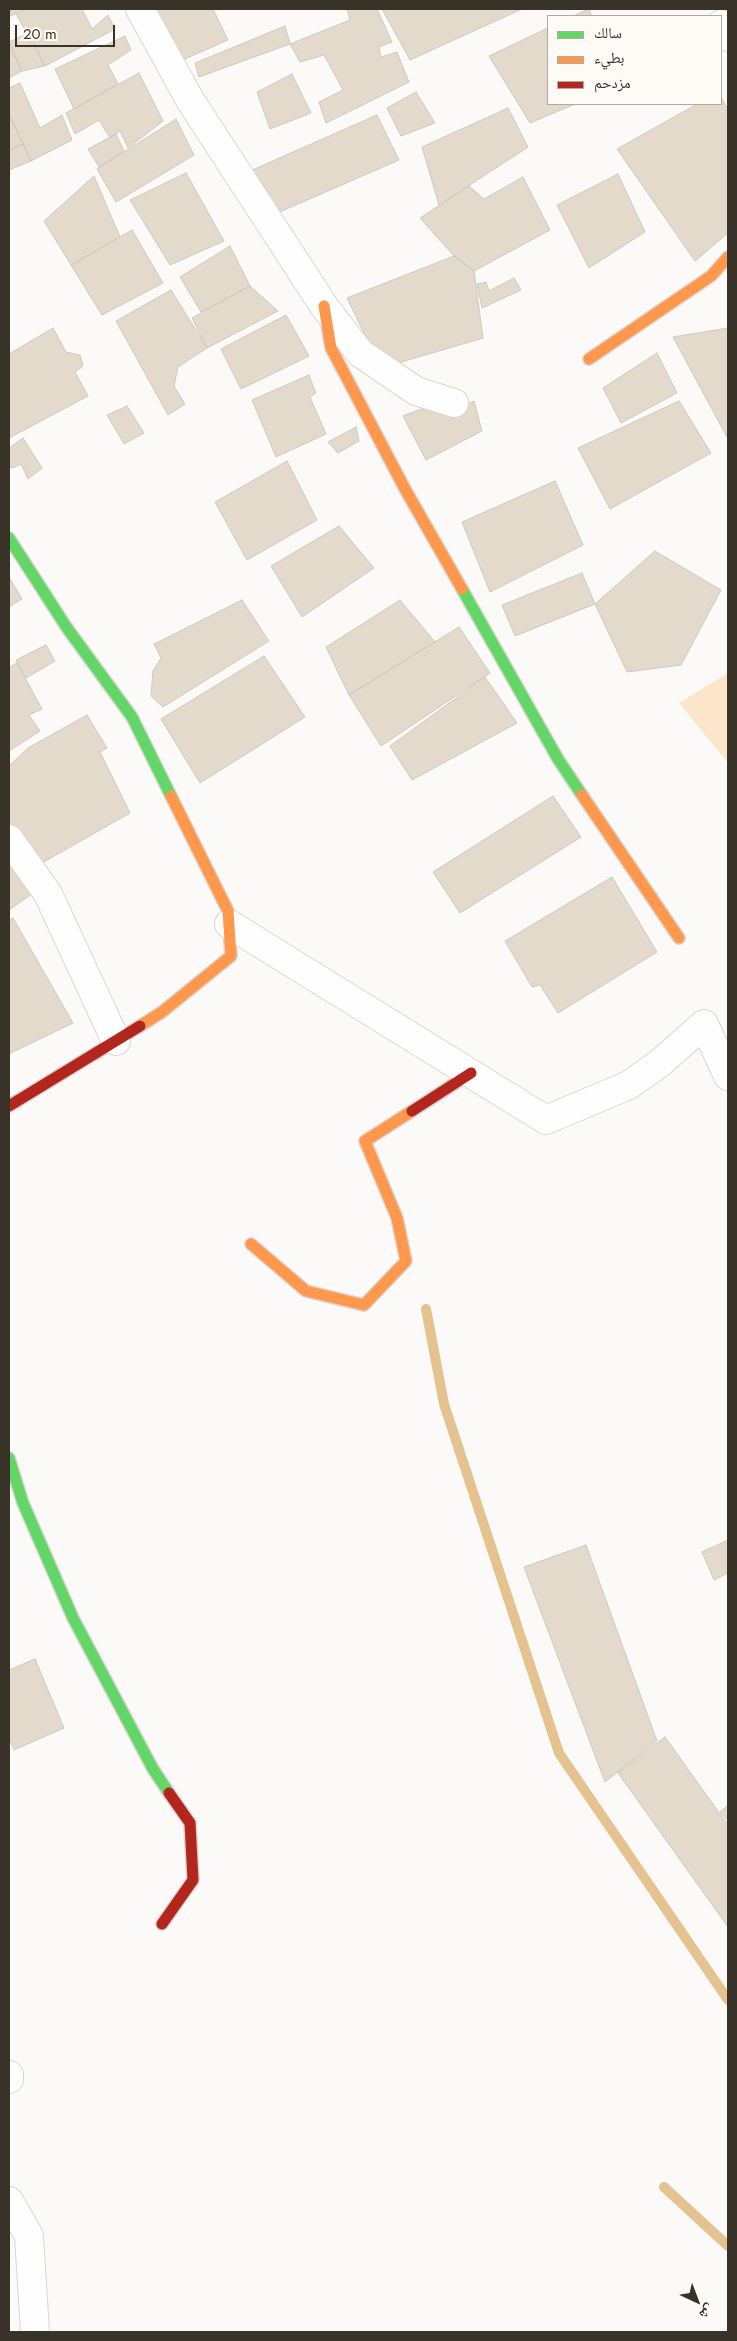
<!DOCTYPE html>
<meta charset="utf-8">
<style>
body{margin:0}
#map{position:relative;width:737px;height:2341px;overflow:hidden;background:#fcfaf8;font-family:Jost,"Noto Naskh Arabic",sans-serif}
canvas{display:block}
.frame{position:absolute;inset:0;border:10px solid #383229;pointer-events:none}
.legend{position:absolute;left:547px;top:15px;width:175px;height:90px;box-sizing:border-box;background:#fefaf6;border:1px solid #afaaa4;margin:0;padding:6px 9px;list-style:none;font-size:15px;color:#383229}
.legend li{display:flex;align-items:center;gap:10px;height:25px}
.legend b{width:25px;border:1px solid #afaaa4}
.north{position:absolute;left:672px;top:2276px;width:50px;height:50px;-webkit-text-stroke:4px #fefaf6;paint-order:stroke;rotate:137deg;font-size:14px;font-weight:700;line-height:20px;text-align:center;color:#383229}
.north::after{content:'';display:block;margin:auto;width:18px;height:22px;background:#383229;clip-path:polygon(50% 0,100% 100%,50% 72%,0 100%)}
.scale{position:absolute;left:15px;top:25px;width:100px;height:22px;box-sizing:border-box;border:2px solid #383229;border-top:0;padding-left:6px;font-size:15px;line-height:18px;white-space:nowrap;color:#383229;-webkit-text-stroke:4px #fefaf6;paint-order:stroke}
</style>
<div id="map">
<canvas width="737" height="2341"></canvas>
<div class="frame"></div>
<ul class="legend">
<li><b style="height:6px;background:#63d668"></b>سالك</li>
<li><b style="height:6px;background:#ff974d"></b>بطيء</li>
<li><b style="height:6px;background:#b3261e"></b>مزدحم</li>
</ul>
<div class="north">ش</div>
<div class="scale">20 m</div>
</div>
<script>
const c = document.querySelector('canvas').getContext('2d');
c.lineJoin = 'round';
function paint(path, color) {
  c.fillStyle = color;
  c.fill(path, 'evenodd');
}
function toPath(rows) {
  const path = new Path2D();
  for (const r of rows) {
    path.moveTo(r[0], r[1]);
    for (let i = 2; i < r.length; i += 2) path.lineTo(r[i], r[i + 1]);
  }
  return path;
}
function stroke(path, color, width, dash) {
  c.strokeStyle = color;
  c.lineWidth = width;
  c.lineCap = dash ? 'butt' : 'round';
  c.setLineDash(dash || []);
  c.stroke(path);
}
paint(toPath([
 [728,673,728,763,679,703]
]), '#fbe6c9');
stroke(toPath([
 [426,1309,444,1404,559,1753,728,2000],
 [664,2187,728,2246]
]), '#e5c390', 10);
const building = toPath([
 [9,9,25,9,9,17,9,9],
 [25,9,82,9,92,29,108,15,115,29,45,66,16,14,25,9],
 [148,9,213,9,228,40,178,62,148,9],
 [347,9,377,9,392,42,379,47,381,57,397,52,409,82,326,123,319,102,343,90,324,55,300,62,290,44,350,20,347,9],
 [382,9,522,9,410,60,382,9],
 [589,9,592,16,573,16,589,9],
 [285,26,290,44,199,77,195,63,285,26],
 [548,28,548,104,575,104,530,123,489,56,548,28],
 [29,33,45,66,22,71,9,42,29,33],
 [125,36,131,50,108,65,118,84,74,109,55,69,125,36],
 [9,45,22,71,9,78,9,45],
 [139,73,163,121,128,148,120,131,110,138,99,120,75,134,66,113,139,73],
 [292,74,311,113,270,129,257,92,292,74],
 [20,83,40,128,62,115,72,140,31,161,9,114,9,88,20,83],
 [416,92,435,123,401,136,387,108,416,92],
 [721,97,728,110,728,233,695,261,617,149,697,104,721,104,721,97],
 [508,108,528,147,439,205,422,147,508,108],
 [377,115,399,160,275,214,250,171,377,115],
 [11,119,23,144,9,150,9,120,11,119],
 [176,119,194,155,116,202,97,169,176,119],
 [116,134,124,151,99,167,88,149,116,134],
 [23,144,31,161,9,170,9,150,23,144],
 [186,173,224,241,170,265,130,200,186,173],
 [618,174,645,232,589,268,557,205,618,174],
 [94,176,120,237,71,265,44,221,94,176],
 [523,177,550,230,474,271,454,256,420,218,469,186,484,199,523,177],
 [132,230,163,283,102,315,71,265,132,230],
 [230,246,250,286,201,312,180,277,230,246],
 [454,256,474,271,483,338,381,368,347,298,454,256],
 [514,278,521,290,482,308,477,284,486,282,489,291,514,278],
 [250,286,278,311,207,348,192,318,250,286],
 [171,290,207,348,178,367,174,386,185,404,168,415,116,321,171,290],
 [286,315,309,356,241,389,221,349,286,315],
 [53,328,66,352,80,355,83,366,75,372,88,396,9,438,9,354,53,328],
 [728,328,728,437,727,437,673,337,728,328],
 [657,353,677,393,621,423,603,388,657,353],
 [309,375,316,393,310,397,326,434,276,457,252,400,309,375],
 [444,400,450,412,474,401,482,431,426,460,403,416,444,400],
 [679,401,711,453,610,509,578,448,679,401],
 [127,406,144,433,124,444,107,415,127,406],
 [356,427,359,441,338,453,328,442,356,427],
 [23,438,42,468,28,479,21,464,13,468,9,467,9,448,23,438],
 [287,461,317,520,247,560,215,502,287,461],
 [555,481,583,545,490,592,462,522,555,481],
 [339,526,374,568,302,617,271,566,339,526],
 [655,551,721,590,681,665,627,672,595,604,655,551],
 [582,573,595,604,515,636,502,605,582,573],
 [9,577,22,599,9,607,9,577],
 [242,600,269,641,163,707,151,696,153,671,161,658,154,644,242,600],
 [400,600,435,642,349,695,326,647,400,600],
 [459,627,490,673,381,746,349,695,459,627],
 [46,645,55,661,26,678,16,660,46,645],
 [264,656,305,717,200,783,161,719,264,656],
 [17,663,42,709,29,715,40,731,9,751,9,667,17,663],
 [485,677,517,723,412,780,390,746,485,677],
 [87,715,107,748,100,752,130,813,35,867,9,824,9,766,28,748,87,715],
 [553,796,581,837,460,913,433,872,553,796],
 [9,858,32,894,9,910,9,858],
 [612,877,657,952,558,1013,540,985,532,987,505,941,612,877],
 [13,918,73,1023,9,1054,9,920,13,918],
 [728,1540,728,1573,714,1580,702,1552,728,1540],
 [586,1545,657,1741,605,1782,524,1567,586,1545],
 [35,1659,64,1728,14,1750,9,1738,9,1670,35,1659],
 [665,1737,728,1825,728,1927,618,1773,665,1737],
 [728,1805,728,1821,720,1812,728,1805]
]);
paint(building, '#e4dacb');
stroke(building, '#ccc8c4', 1);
const street = toPath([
 [140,9,190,100,324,306,360,353,416,391,454,403],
 [721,24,728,37],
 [9,839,48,894,116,1041],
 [229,924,546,1120,629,1085,660,1063,704,1024,728,1076],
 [9,2075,9,2079],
 [9,2201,29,2236,35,2332]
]);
const fast = toPath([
 [9,538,67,628,132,717,171,796],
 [462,589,558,759,582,795],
 [9,1458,23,1503,73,1618,153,1769,169,1793]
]);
const slow = toPath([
 [324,306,331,348,405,489,462,589],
 [589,359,711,276,728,257],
 [582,795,679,938],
 [140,1026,162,1012,231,956,228,911,171,796],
 [251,1244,306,1291,364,1305,406,1261,397,1218,365,1141,412,1111]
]);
const jam = toPath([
 [9,1106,140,1026],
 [412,1111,471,1073],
 [162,1924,193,1880,190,1823,169,1793]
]);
stroke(street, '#dad6cf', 30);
stroke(fast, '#dad6cf', 14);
stroke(slow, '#dad6cf', 14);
stroke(jam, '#dad6cf', 14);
stroke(street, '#fffefe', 28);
stroke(fast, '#63d668', 11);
stroke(slow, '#ff974d', 11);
stroke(jam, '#b3261e', 11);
</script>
